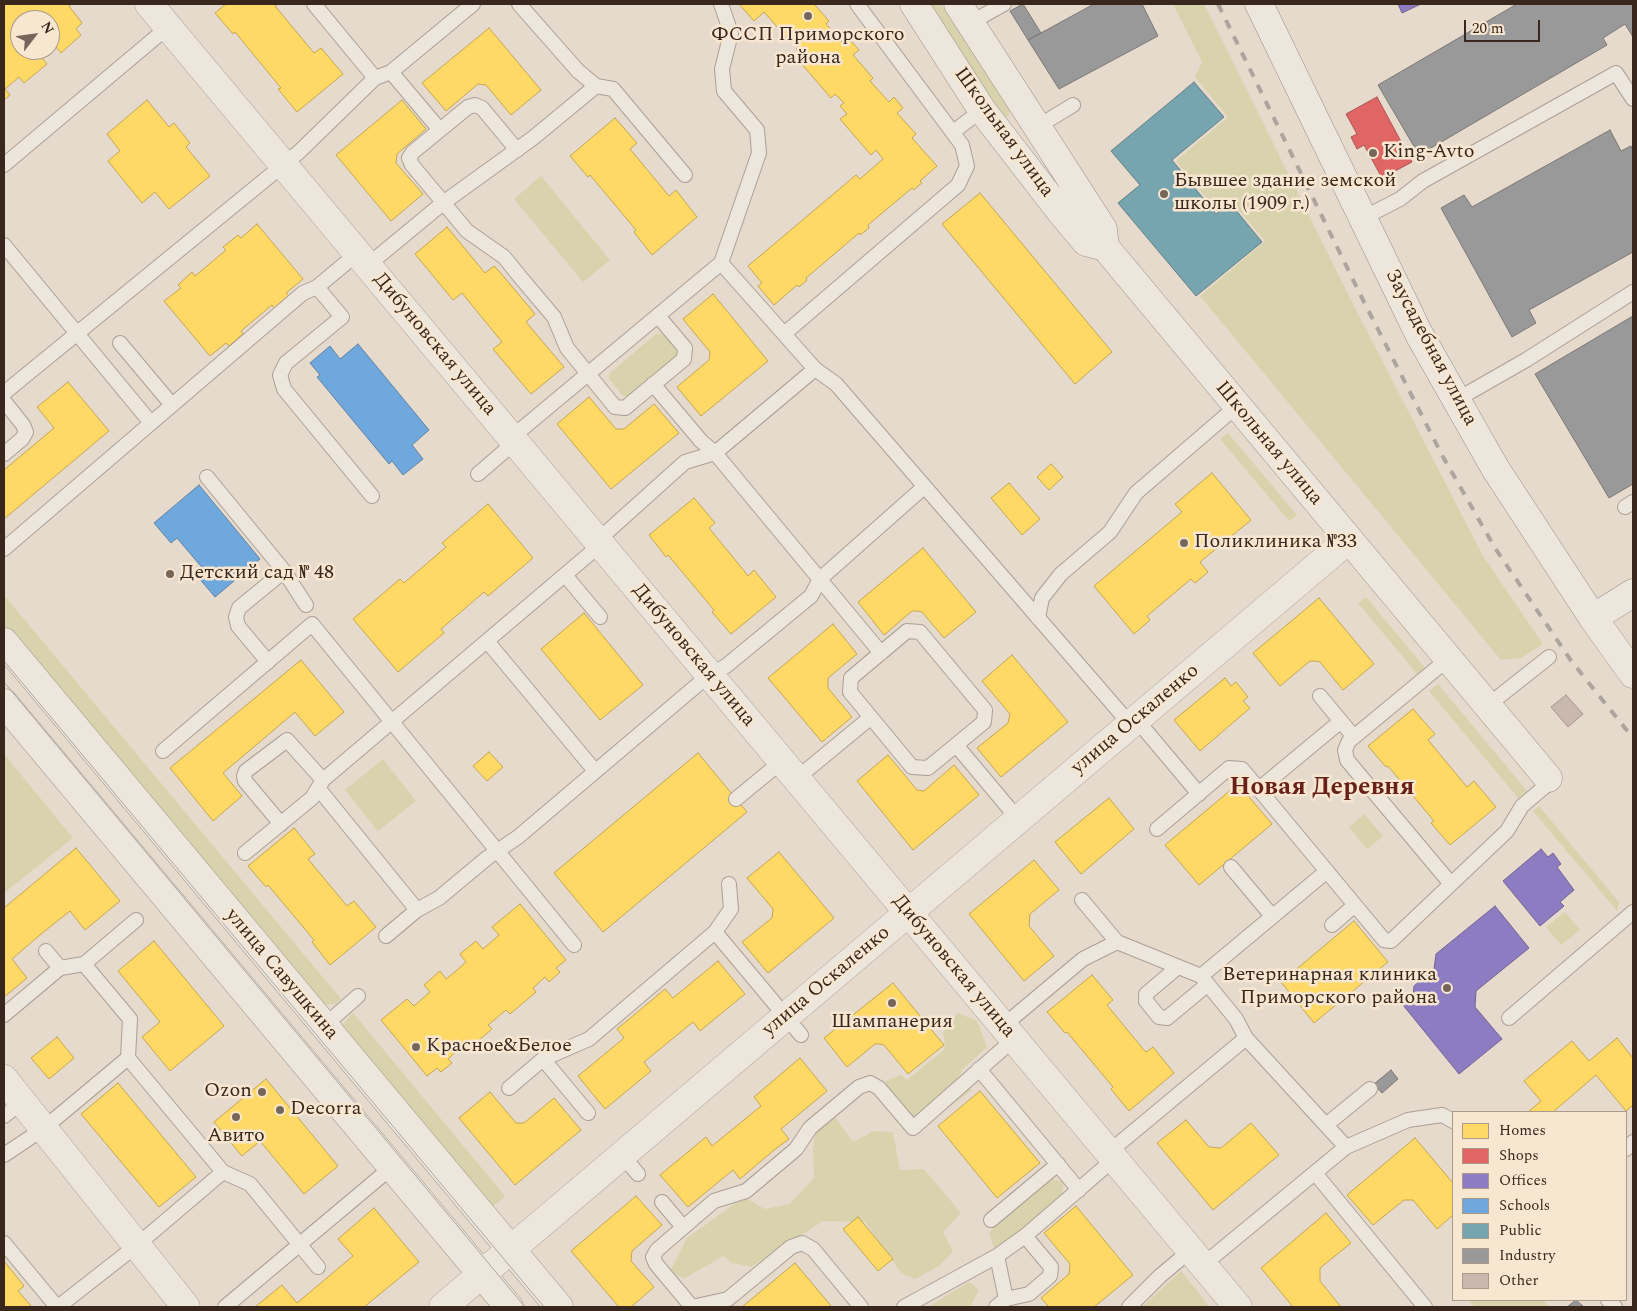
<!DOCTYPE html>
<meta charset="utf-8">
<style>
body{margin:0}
#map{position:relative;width:1637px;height:1311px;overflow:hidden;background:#e6dacc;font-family:Spectral,serif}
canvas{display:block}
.frame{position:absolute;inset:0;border:5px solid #39271d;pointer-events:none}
.legend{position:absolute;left:1452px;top:1111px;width:175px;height:190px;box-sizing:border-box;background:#f7e7d1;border:1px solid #ab9a89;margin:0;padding:6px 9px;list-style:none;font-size:15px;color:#39271d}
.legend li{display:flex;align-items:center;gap:10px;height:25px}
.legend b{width:25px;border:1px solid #ab9a89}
.north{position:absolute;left:10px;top:10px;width:50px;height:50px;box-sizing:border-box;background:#f7e7d1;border:1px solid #ab9a89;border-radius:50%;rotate:60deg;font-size:14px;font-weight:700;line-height:20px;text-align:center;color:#39271d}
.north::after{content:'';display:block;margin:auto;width:18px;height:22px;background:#76665a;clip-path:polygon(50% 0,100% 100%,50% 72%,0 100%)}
.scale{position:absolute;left:1464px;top:20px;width:76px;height:22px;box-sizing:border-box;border:2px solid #39271d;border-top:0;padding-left:6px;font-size:15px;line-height:18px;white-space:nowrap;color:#39271d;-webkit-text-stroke:4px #f7e7d1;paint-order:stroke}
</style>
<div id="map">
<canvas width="1637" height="1311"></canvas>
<div class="frame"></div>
<ul class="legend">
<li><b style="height:14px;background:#ffd966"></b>Homes</li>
<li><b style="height:14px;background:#e06666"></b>Shops</li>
<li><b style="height:14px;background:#8e7cc3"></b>Offices</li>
<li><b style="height:14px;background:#6fa8dc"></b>Schools</li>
<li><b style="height:14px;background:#76a5af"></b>Public</li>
<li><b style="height:14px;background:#999"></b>Industry</li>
<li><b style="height:14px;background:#c9b8ad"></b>Other</li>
</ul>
<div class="north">N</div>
<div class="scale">20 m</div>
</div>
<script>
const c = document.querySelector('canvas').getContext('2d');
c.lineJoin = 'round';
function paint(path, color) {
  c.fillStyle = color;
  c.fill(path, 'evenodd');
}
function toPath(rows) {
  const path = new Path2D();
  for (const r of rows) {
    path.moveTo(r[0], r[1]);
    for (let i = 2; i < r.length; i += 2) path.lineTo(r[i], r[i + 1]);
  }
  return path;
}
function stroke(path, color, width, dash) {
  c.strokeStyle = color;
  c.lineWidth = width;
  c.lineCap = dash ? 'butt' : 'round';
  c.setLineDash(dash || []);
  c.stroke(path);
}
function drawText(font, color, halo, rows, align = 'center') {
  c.font = font + ' Spectral,serif';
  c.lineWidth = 5;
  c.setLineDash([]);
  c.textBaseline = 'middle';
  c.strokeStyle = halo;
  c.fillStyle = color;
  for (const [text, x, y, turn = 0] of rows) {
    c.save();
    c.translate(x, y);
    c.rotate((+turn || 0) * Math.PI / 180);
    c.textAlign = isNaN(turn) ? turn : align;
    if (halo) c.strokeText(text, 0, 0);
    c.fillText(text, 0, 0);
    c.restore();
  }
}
paint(toPath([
 [929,4,941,4,1010,111,1008,117,1002,117],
 [1173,4,1204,4,1353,304,1483,556,1543,644,1521,658,1501,660,1200,296,1265,241,1230,200,1217,211,1176,161,1228,117,1195,77,1202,62],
 [541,176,610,260,583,282,514,199],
 [656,334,664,334,677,351,677,358,630,397,623,396,609,379,610,373],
 [1228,433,1297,515,1289,521,1220,439],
 [4,595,341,999,335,1004,321,1005,4,625],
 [1366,597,1425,668,1418,675,1358,603],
 [1438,684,1527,791,1518,798,1429,691],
 [4,754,73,838,4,893],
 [383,759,416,801,378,831,345,790],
 [1539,806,1619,902,1617,911,1533,811],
 [1364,814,1383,836,1367,849,1349,827],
 [1565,912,1580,930,1561,945,1546,927],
 [353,1013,505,1196,490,1209,342,1032,342,1025],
 [958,1013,977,1021,987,1047,963,1069,956,1082,972,1090,933,1119,906,1116,887,1104,886,1081,900,1075,907,1080,945,1049,943,1032],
 [835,1117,853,1142,874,1131,893,1132,900,1170,924,1169,961,1213,943,1232,953,1251,939,1266,915,1279,901,1273,865,1222,823,1221,751,1267,731,1263,724,1256,683,1279,671,1270,687,1238,744,1197,765,1209,789,1204,814,1178,813,1150,816,1129],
 [1046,1177,1064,1182,1061,1200,1014,1240,994,1248,989,1234,1000,1215],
 [1181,1271,1210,1307,1142,1307],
 [969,1282,979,1290,970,1307,928,1307],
 [1468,1300,1543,1300,1549,1307,1475,1307]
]), '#d9d3ad');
const homes = toPath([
 [4,4,72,4,69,6,82,23,76,29,81,35,61,53,56,47,42,58,47,64,24,83,19,77,5,89,10,95,4,100,4,4],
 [20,20,50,20,50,50,20,50,20,20],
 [226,4,278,4,275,6,314,53,321,48,343,74,297,112,278,89,281,88,235,32,233,34,215,13,226,4],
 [739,4,814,4,829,21,826,24,845,45,850,40,859,50,853,55,873,78,870,81,889,102,894,97,903,108,897,113,916,134,912,138,937,166,920,181,922,183,918,186,914,190,912,188,868,225,869,228,860,235,859,233,806,278,807,280,799,287,797,285,774,305,758,286,762,283,748,266,856,175,860,179,883,159,876,150,871,155,840,119,847,114,840,106,844,103,835,94,831,98,800,62,805,58,796,49,800,45,791,36,788,39,764,12,754,21,739,4],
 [489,28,541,90,511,115,486,85,478,84,446,111,422,83,489,28],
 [147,100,169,127,174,123,190,143,186,147,210,176,169,209,155,192,142,203,108,161,120,151,107,134,147,100],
 [402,100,426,129,397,154,396,163,423,194,391,221,336,155,402,100],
 [615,118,637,143,630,149,669,196,676,190,697,217,652,255,634,232,636,230,590,175,588,177,570,156,615,118],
 [980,193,1112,352,1075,384,942,224,980,193],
 [257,224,303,279,286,293,289,296,275,309,272,305,241,331,243,334,229,346,226,343,210,356,164,301,181,288,178,285,192,272,195,276,226,250,223,247,238,235,241,238,257,224],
 [447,227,485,273,494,266,499,271,535,314,526,322,564,367,531,394,493,349,502,342,462,293,453,300,415,254,447,227],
 [713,294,768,361,701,416,677,387,709,360,710,352,683,319,713,294],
 [68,382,109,431,4,519,4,470,54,428,37,407,68,382],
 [589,397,616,429,624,429,654,404,679,433,611,489,557,424,589,397],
 [1051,464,1063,477,1049,490,1037,477,1051,464],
 [1212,473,1251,520,1200,562,1208,572,1195,583,1191,579,1147,616,1150,620,1134,634,1094,586,1182,512,1175,504,1212,473],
 [1009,483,1040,519,1022,535,991,498,1009,483],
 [694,498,715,523,709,528,745,572,748,576,754,570,776,597,731,634,712,612,714,610,668,555,666,557,649,535,694,498],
 [488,504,533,558,488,596,484,592,441,629,444,633,398,672,353,619,400,579,404,583,446,547,442,543,488,504],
 [923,548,976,612,944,638,922,612,917,611,912,611,884,635,858,602,923,548],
 [1319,598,1374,664,1343,690,1320,662,1315,661,1310,661,1280,686,1253,653,1319,598],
 [584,613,643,685,600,720,541,649,584,613],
 [833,624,857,654,828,678,828,688,852,717,822,742,768,678,833,624],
 [1012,655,1068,722,1001,777,977,748,1008,723,1010,714,982,681,1012,655],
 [301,660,344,712,315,736,295,712,223,773,242,796,213,821,170,768,301,660],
 [1225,678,1231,686,1236,682,1248,697,1243,701,1250,708,1200,751,1174,720,1225,678],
 [1413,709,1435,734,1428,740,1467,787,1474,781,1496,807,1450,845,1431,823,1434,821,1388,766,1386,767,1368,746,1413,709],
 [489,752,503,767,487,781,473,766,489,752],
 [698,753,747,812,603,932,554,873,698,753],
 [888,755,917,790,924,791,954,765,979,795,913,850,857,781,888,755],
 [1238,784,1272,824,1199,885,1165,845,1238,784],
 [1109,798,1134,829,1081,874,1055,842,1109,798],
 [294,828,315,854,308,859,347,906,354,901,376,927,330,965,312,942,314,940,268,885,266,887,248,866,294,828],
 [76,848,120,901,85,930,70,911,41,934,12,959,27,978,4,997,4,908,76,848],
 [779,852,834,918,768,973,742,942,772,918,773,909,747,878,779,852],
 [1034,860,1059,890,1030,914,1029,926,1054,956,1024,981,969,914,1034,860],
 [520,904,566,960,556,968,560,972,549,982,545,977,533,988,536,992,510,1014,506,1010,488,1025,492,1029,465,1052,461,1047,448,1059,452,1063,441,1072,437,1068,427,1076,381,1020,407,999,414,1006,430,992,424,985,440,971,446,979,456,971,466,962,460,954,476,941,483,949,499,935,492,927,520,904],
 [1354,921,1388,962,1314,1023,1281,982,1354,921],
 [154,941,224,1026,170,1071,142,1037,160,1022,118,971,154,941],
 [718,961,745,994,700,1031,693,1022,644,1062,651,1071,605,1109,578,1076,624,1038,617,1029,652,1000,665,989,673,998,718,961],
 [1092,975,1113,1000,1107,1005,1143,1049,1146,1052,1153,1047,1174,1073,1129,1111,1111,1089,1113,1087,1067,1032,1065,1033,1047,1012,1092,975],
 [893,983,944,1045,908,1074,884,1045,879,1044,875,1044,847,1067,824,1038,893,983],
 [57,1037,74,1058,49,1079,31,1058,57,1037],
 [1617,1038,1633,1058,1633,1105,1626,1111,1596,1075,1553,1112,1528,1112,1541,1101,1524,1081,1572,1041,1589,1061,1617,1038],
 [800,1058,827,1091,781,1129,789,1139,774,1150,740,1179,733,1170,688,1207,660,1175,706,1137,712,1146,761,1106,754,1097,800,1058],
 [266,1079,338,1166,304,1194,260,1141,242,1156,214,1122,266,1079],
 [118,1083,196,1177,159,1207,81,1114,118,1083],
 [980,1091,1040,1163,997,1198,938,1126,980,1091],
 [490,1092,516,1123,524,1123,554,1098,581,1130,515,1185,459,1118,490,1092],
 [1186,1120,1209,1147,1221,1148,1251,1123,1279,1155,1213,1210,1157,1143,1186,1120],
 [1415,1138,1453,1183,1453,1215,1437,1229,1413,1200,1404,1200,1373,1225,1347,1195,1415,1138],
 [636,1196,662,1225,632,1251,631,1261,654,1287,631,1307,619,1307,571,1251,636,1196],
 [1076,1206,1133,1275,1094,1307,1049,1307,1041,1298,1069,1274,1070,1264,1044,1233,1076,1206],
 [374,1208,419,1262,364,1307,255,1307,282,1285,297,1303,353,1256,338,1239,374,1208],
 [1326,1213,1351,1243,1320,1268,1320,1281,1341,1307,1293,1307,1261,1268,1326,1213],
 [858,1217,893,1259,878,1271,843,1229,858,1217],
 [4,1261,24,1286,18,1291,32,1307,4,1307,4,1261],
 [795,1263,832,1307,742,1307,795,1263]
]);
paint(homes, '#ffd966');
stroke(homes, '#c4a450', 1);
const shops = toPath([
 [1377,97,1412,162,1382,178,1364,145,1357,149,1351,137,1357,134,1346,114,1377,97]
]);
paint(shops, '#e06666');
stroke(shops, '#ae5350', 1);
const offices = toPath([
 [1398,4,1421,4,1402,13,1398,4],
 [1541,849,1548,857,1553,853,1561,864,1557,867,1574,890,1560,902,1564,906,1540,926,1503,881,1541,849],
 [1495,906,1529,948,1476,991,1475,1007,1502,1039,1459,1074,1403,1005,1413,997,1414,986,1434,969,1436,954,1495,906]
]);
paint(offices, '#8e7cc3');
stroke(offices, '#746291', 1);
const schools = toPath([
 [358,344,429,430,412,445,423,459,403,475,392,461,389,464,317,377,320,375,310,363,330,346,340,359,358,344],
 [199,485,260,559,215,597,198,577,205,571,177,538,171,543,154,523,199,485]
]);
paint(schools, '#6fa8dc');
stroke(schools, '#5f81a3', 1);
const public = toPath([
 [1194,82,1224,117,1172,160,1216,214,1230,203,1262,242,1196,296,1118,203,1140,185,1111,151,1194,82]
]);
paint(public, '#76a5af');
stroke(public, '#647f83', 1);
const industry = toPath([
 [1023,4,1041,33,1028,40,1010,11,1023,4],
 [1094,4,1142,4,1158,36,1059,89,1028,40,1094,4],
 [1517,4,1633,4,1633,37,1625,24,1603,38,1607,45,1419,155,1378,85,1517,4],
 [1610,130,1621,151,1631,146,1633,150,1633,252,1529,310,1536,323,1512,337,1441,208,1464,195,1472,207,1610,130],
 [1633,316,1633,484,1609,498,1535,374,1633,316],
 [1391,1070,1398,1079,1382,1093,1374,1084,1391,1070],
 [1576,1300,1584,1307,1567,1307,1576,1300]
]);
paint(industry, '#999');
stroke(industry, '#7c7774', 1);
const building = toPath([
 [1566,695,1583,714,1568,727,1551,707,1566,695]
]);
paint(building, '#c9b8ad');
stroke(building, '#a6958b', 1);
const lane = toPath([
 [314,4,375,78],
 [519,4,578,71,596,86,613,89,685,175],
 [721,4,731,33,722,69,724,91,757,130,759,153,721,263,784,334,958,185,967,166,962,145,857,4],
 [970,23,1004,4],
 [391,72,440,130],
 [1037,127,1073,105],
 [953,132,982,110],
 [517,150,482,108,475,105,468,107,413,152,409,158,412,165,467,231,504,257,521,278,554,317,567,348,615,407,625,408,684,359,685,348,658,316],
 [4,165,168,27],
 [1363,218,1400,199,1423,181,1616,73,1633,99],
 [4,245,151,423],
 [368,265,443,203,533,138,596,86],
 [317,287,342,317,286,363,280,375,284,389,372,496],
 [784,334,815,369,836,384,1130,724],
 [120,343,172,405],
 [653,384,701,441,715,453,881,653],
 [4,393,299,152,375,78,391,72,473,4],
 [1456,400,1526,360,1633,292],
 [4,401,23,425,26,432,22,439,4,454],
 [511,438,721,263],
 [478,474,515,442],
 [207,477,284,571,306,605],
 [1625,507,1633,502],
 [597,541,685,462,715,453,815,369],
 [4,549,303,293,317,287,358,253],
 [565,575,600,617],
 [1038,618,1042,598,1061,574,1110,532,1136,493,1237,406],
 [907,631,920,632,985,710,984,722,928,768,912,767,850,692,851,678,907,631],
 [487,641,595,771],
 [1448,659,1349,741,1345,750,1347,760,1451,884],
 [268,662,238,626,236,617,239,608,284,571],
 [1320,696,1354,737],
 [1487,706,1549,657],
 [1136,719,1199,794],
 [956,745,1018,819],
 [163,751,312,624,574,945],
 [796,779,870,718],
 [318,788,417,910],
 [1259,789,1341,721],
 [736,799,781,762],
 [281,824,245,781,244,776,246,771,287,740,323,780],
 [1157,829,1229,768,1242,769,1384,940,1391,941,1507,831,1522,806,1549,783],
 [245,853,312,798,323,780,600,545],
 [1231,867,1272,916],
 [1082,900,1117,942],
 [1332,925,1355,905],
 [715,932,801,1035],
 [386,936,417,910,439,898,487,858,518,837,709,675,726,666,811,596,820,579,924,487],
 [84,964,136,920],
 [1178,967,1146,994,1146,1001,1159,1017,1167,1018,1208,984],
 [60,968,84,964,130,1019,128,1058,223,1172,250,1184,318,1267],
 [1201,976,1327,871],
 [4,1015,60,968,46,951],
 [1509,1018,1633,912],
 [324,1026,358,996],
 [1003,1026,1083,959,1117,942,1201,976,1236,1019,1246,1038,1346,1147],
 [543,1059,588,1113],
 [979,1069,1079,1190],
 [509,1088,543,1059,589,1039,715,932,731,909,729,884],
 [4,1116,22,1102],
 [1326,1125,1370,1089],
 [1626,1149,1633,1142],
 [1109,1152,1246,1038],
 [4,1155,43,1129,128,1058],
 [622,1155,638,1174],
 [1315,1173,1425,1307],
 [662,1202,683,1227],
 [991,1220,1058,1164],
 [4,1243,57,1307],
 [997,1256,1006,1299],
 [1203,1265,1346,1147,1408,1120,1442,1115,1453,1121],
 [1608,1300,1615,1307],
 [58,1307,136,1246,223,1172],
 [225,1307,392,1167],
 [692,1307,656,1264,653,1257,657,1250,714,1201,746,1191,796,1149,810,1128,859,1087,870,1083,879,1088,913,1128,1014,1039],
 [692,1307,728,1299,791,1247,802,1243,813,1249,861,1307],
 [904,1307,997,1256,1025,1236,1114,1159],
 [996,1307,1006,1299,1029,1294,1050,1276,1051,1267,1025,1236],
 [1129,1307,1160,1276,1191,1250]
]);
const street = toPath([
 [149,4,1238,1307],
 [1593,618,1633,674],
 [4,1079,186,1307],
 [443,1307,1348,540]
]);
const secondary = toPath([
 [914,4,982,110,1060,211,1086,242,1105,247],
 [958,4,1103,229,1105,247,1548,778],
 [1259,4,1419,334,1495,468,1593,618,1633,593],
 [4,642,559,1307],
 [4,703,509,1307]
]);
stroke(lane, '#ab9f95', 16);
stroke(street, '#ab9f95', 29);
stroke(secondary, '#9a8f85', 29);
stroke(lane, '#ede6dd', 14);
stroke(street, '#ede6dd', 28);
stroke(secondary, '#ede6dd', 28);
stroke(toPath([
 [4,661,544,1307],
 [4,682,525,1307]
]), '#aca59e', 1);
stroke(toPath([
 [1218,4,1361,296,1442,455,1495,548,1572,662,1633,738]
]), '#aca59e', 4, [9, 9]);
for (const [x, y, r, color] of [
 [808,16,5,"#76665a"],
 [1373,153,5,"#76665a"],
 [1164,194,5,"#76665a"],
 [1184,543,5,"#76665a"],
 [170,574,5,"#76665a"],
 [1447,988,5,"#76665a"],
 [892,1003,5,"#76665a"],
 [416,1047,5,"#76665a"],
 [262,1092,5,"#76665a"],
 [280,1110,5,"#76665a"],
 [236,1117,5,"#76665a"]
]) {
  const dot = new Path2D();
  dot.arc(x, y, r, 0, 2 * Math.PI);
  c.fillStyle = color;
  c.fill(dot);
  stroke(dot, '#f7e7d1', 2);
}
drawText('20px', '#39271d', '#f7e7d1', [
 ["ФССП Приморского",808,36,"center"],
 ["района",808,59,"center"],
 ["King-Avto",1383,153],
 ["Бывшее здание земской",1174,182],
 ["школы (1909 г.)",1174,205],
 ["Поликлиника №33",1194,543],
 ["Детский сад № 48",180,574],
 ["Ветеринарная клиника",1437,976,"right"],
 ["Приморского района",1437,999,"right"],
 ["Шампанерия",892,1023,"center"],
 ["Красное&Белое",426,1047],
 ["Ozon",252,1092,"right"],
 ["Decorra",290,1110],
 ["Авито",236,1137,"center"]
], 'left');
drawText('20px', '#39271d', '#f7e7d1', [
 ["Школьная улица",1003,133,54],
 ["Дибуновская улица",434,345,50],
 ["Заусадебная улица",1430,348,62],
 ["Школьная улица",1268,444,50],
 ["Дибуновская улица",693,656,50],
 ["улица Оскаленко",1136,720,-40],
 ["Дибуновская улица",953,967,50],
 ["улица Савушкина",281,975,50],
 ["улица Оскаленко",827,982,-40]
]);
drawText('bold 25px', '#67201a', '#f7e7d1', [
 ["Новая Деревня",1322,789]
]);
</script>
